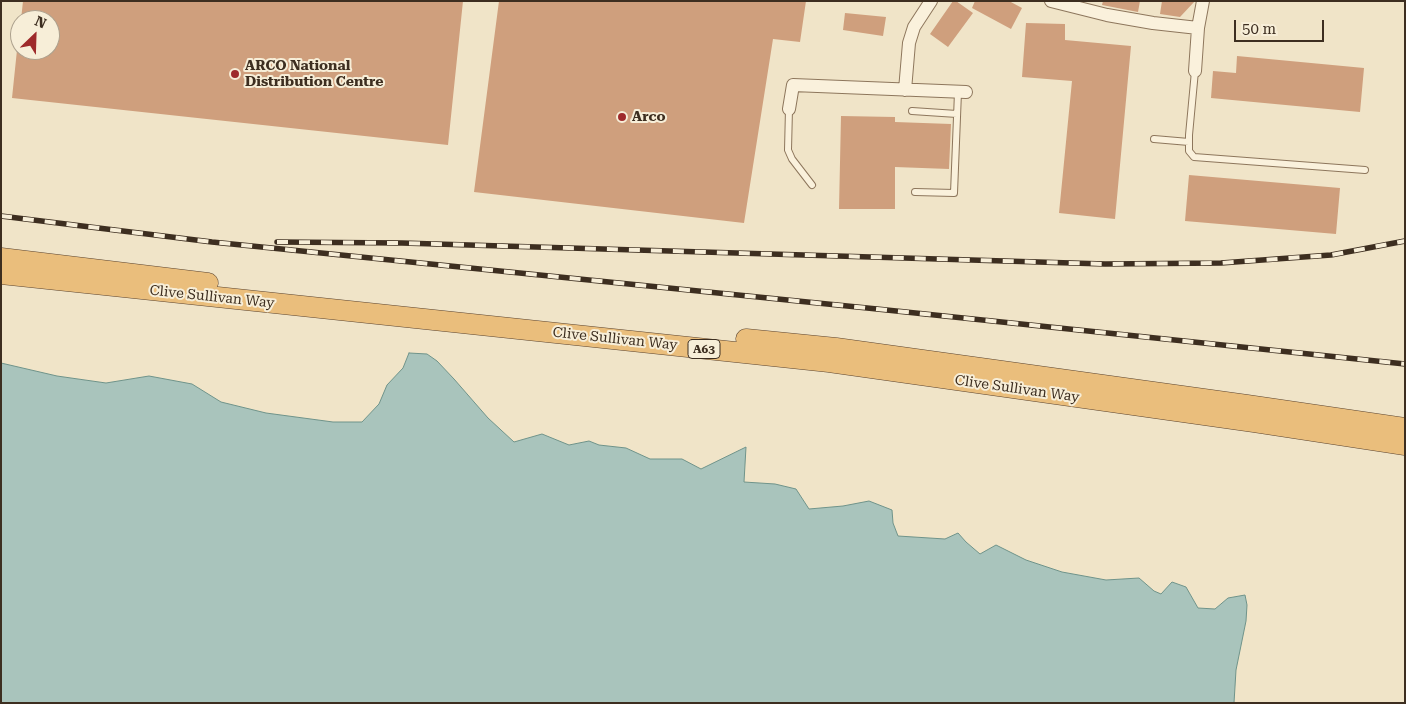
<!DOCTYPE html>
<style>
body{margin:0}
#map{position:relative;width:1406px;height:704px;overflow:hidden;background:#f0e4c8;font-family:"Roboto Serif",serif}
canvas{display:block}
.frame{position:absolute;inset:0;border:2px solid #3d2e20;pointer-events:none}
.north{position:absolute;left:10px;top:10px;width:50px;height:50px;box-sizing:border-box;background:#f7eed8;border:1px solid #ada18e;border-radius:50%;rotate:24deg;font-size:14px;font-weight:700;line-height:20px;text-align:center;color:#3d2e20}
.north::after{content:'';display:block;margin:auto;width:18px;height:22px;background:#9e2a2b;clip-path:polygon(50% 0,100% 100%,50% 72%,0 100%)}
.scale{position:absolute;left:1234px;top:20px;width:90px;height:22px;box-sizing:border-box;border:2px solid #3d2e20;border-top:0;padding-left:6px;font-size:15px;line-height:18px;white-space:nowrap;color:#3d2e20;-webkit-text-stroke:4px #f7eed8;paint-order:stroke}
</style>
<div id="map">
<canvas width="1406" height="704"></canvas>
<div class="frame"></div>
<div class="north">N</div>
<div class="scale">50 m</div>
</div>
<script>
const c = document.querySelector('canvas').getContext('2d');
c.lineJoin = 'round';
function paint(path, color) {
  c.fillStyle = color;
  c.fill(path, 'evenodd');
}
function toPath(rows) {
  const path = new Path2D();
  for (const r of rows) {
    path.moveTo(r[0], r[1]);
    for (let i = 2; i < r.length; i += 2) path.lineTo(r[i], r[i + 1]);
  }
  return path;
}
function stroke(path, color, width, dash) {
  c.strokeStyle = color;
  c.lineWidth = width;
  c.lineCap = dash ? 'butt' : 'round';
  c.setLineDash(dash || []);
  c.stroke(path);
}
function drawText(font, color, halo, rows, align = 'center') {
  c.font = font + ' "Roboto Serif",serif';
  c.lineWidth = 4;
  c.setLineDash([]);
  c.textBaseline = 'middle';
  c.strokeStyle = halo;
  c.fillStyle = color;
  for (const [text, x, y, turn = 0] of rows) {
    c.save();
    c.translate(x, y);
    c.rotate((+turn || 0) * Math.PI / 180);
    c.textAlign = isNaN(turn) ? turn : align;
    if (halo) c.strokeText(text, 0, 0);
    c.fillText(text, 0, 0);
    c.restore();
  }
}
const water = toPath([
 [409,353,427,354,437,361,454,379,488,418,514,442,542,434,569,445,589,441,599,445,626,448,650,459,682,459,701,469,746,447,744,482,775,484,796,489,809,509,843,506,869,501,892,510,893,523,898,536,945,539,958,533,966,542,980,554,996,545,1026,560,1062,572,1106,580,1139,578,1154,591,1161,594,1172,582,1186,587,1198,608,1215,609,1228,598,1245,595,1247,605,1246,621,1236,670,1234,703,1,703,1,363,57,376,106,383,149,376,192,384,221,402,266,413,333,422,362,422,379,404,387,385,403,368,409,353]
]);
paint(water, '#a9c4bc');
stroke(water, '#6f938a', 1);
paint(toPath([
 [23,1,463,1,448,145,12,98,17,50,50,50,50,20,21,20],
 [499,1,806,1,800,42,773,39,744,223,474,192],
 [953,1,956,1,973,13,948,47,930,34],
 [975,1,1009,1,1022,8,1011,29,972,8],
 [1103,1,1140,1,1138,12,1102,5],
 [1162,1,1195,1,1180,17,1160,14],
 [845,13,886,17,883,36,843,30],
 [1026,23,1065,24,1065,40,1131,46,1115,219,1059,213,1072,81,1022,77],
 [1237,56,1364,68,1360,112,1211,98,1213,71,1236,73],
 [841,116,895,117,895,122,951,124,949,169,895,167,895,209,839,209],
 [1189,175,1340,188,1336,234,1185,221]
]), '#cf9f7d');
const service = toPath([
 [1195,71,1189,135,1189,151,1194,157,1365,170],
 [789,109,788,150,792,159,812,185],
 [912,111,957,114],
 [1154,139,1189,142],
 [915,192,954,193,958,92]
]);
const minor = toPath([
 [1051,1,1107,15,1153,23,1198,28],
 [1195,71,1198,28,1203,1],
 [905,90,909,43,914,27,931,1],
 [789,109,793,85,966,92]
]);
const trunk = toPath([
 [1,258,208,283],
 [1,274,829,362,1254,422,1405,445],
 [746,339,836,348,1247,405,1405,428]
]);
stroke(service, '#8d765c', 8);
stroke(minor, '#8d765c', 14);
stroke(trunk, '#5b4430', 21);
stroke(service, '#faf1dc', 6);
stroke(minor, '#faf1dc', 12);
stroke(trunk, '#eabe7c', 20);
const rail = toPath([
 [1,216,212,242,877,309,1405,364],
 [277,242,402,243,1105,264,1221,263,1331,255,1405,241]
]);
stroke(rail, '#3d2e20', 5.5);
stroke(rail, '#f7eed8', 4, [11]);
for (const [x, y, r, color] of [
 [235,74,5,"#9e2a2b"],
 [622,117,5,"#9e2a2b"]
]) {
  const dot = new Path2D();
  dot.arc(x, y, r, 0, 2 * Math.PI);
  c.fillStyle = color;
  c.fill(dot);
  stroke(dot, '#f7eed8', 2);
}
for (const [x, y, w] of [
 [704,349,32]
]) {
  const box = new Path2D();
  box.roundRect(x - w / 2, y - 9.5, w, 19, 4);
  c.fillStyle = '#f7eed8';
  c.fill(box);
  stroke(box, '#3d2e20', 1);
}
drawText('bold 12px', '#3d2e20', null, [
 ["A63",704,349]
]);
drawText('bold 14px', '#3d2e20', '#f7eed8', [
 ["ARCO National",245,66],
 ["Distribution Centre",245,82],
 ["Arco",632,117]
], 'left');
drawText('14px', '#3d2e20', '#f7eed8', [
 ["Clive Sullivan Way",212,297,6],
 ["Clive Sullivan Way",615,339,6],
 ["Clive Sullivan Way",1017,389,8]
]);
</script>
